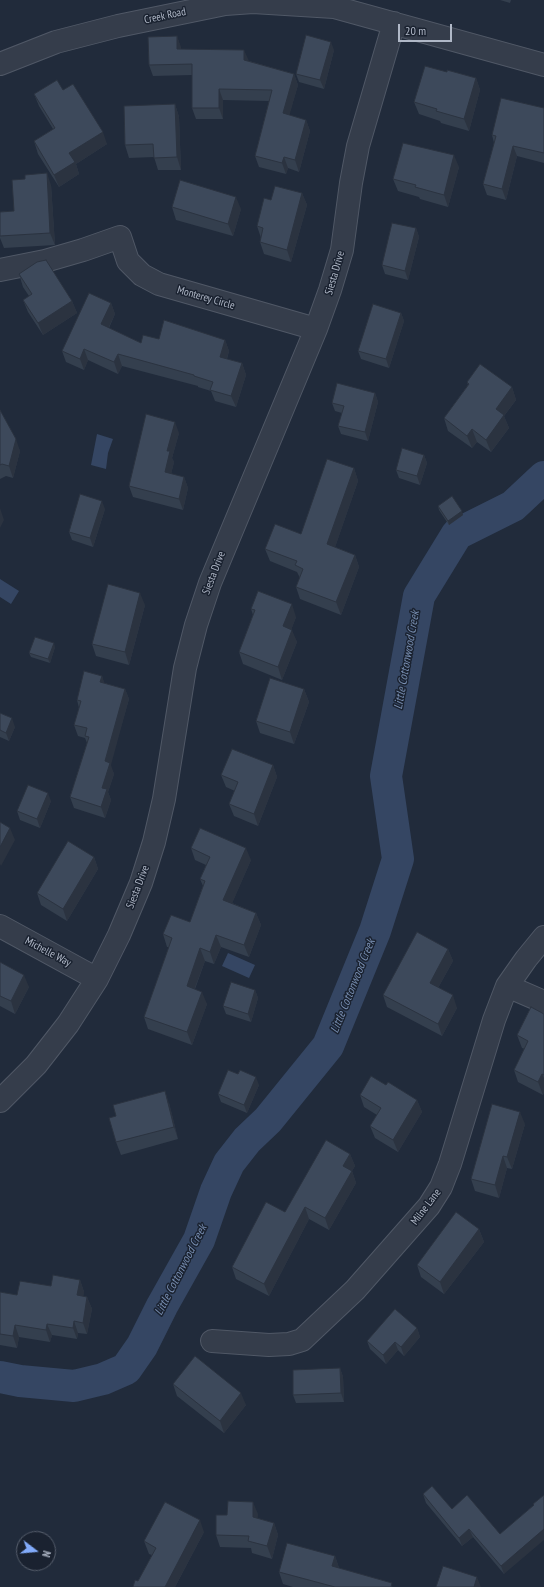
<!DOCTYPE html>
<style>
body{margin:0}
#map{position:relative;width:544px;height:1587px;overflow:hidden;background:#212b3b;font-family:"PT Sans Narrow",sans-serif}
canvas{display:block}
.north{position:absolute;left:16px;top:1531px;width:40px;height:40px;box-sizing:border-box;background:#1a2230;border:1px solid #565e6c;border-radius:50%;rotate:106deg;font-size:11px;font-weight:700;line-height:16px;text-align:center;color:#b0b8c7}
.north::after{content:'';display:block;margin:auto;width:14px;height:18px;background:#82abfa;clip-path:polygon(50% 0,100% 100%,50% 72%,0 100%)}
.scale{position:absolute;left:398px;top:24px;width:54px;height:18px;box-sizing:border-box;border:2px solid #b0b8c7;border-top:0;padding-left:5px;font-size:12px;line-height:14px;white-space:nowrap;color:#b0b8c7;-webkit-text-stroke:3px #1a2230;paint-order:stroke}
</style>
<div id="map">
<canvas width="544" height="1587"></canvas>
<div class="north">N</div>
<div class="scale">20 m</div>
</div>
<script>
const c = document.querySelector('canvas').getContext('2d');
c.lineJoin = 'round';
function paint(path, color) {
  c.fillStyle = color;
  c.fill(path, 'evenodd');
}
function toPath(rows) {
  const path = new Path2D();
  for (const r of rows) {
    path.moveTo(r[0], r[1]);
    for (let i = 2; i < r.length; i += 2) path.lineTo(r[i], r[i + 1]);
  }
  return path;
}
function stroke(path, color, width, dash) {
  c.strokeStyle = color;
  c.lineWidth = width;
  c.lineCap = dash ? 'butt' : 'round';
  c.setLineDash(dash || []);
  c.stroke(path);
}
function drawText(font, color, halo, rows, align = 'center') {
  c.font = font + ' "PT Sans Narrow",sans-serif';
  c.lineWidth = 3;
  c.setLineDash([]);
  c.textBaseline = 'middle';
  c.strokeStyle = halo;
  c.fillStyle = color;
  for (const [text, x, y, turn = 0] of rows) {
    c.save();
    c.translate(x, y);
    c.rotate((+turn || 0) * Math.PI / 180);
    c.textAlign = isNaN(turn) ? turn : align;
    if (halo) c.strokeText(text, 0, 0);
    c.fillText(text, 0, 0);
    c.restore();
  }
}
paint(toPath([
 [97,434,113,439,108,453,106,469,91,465],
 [0,579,19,591,11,604,0,597],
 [228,953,255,965,249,978,222,966]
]), '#354663');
stroke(toPath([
 [0,1377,20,1381,74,1386,103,1379,126,1369,142,1346,162,1306,199,1240,216,1191,229,1163,247,1140,268,1120,328,1046,375,931,398,859,386,776,419,596,457,534,513,506,544,477]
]), '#354663', 32);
const minor = toPath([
 [0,64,56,42,118,26,225,4,253,2,334,7,544,65],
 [0,270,45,261,83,250,120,237,128,261,142,275,159,284,316,329],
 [0,926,97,979],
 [507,986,544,1002],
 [0,1101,36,1065,68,1024,97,979,119,935,141,883,154,842,164,799,185,668,196,625,210,583,316,329,330,290,342,250,351,183,358,146,394,23],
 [212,1341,269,1345,289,1344,302,1340,355,1290,429,1206,441,1187,450,1164,494,1020,507,986,526,959,544,937]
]);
stroke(minor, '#505866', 24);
stroke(minor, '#353d4b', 22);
paint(toPath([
 [500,0,511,0,510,3],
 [177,36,181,49,249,61,294,74,298,85,289,115,306,120,310,131,299,172,288,168,286,174,259,167,255,156,269,101,223,100,223,119,196,119,192,108,192,75,153,76,149,65],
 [334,50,324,89,299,82,296,74],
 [447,72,476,78,480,90,469,131,441,123,440,121,419,114,414,102],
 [63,90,107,144,76,164,79,174,59,187,38,154,34,141,53,129,39,106,34,94],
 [175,104,179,117,181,170,158,170,154,157,129,158,125,145],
 [544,108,544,163,517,156,506,200,487,195,483,184,494,143,492,135],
 [459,167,448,207,420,199,419,197,398,191,393,179],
 [51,185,55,245,4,248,0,238,0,212,14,211],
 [302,193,307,205,291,262,264,254,260,242,261,238,257,226,271,200],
 [172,207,241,209,233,236,176,220],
 [416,228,419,237,408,280,385,274,382,265],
 [19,274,72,301,77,313,43,335,28,312,23,300,29,296,23,287],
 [111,303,115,314,109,328,141,343,159,339,225,340,229,351,227,359,242,363,246,375,236,407,215,401,211,391,198,387,198,386,122,366,118,374,88,360,84,370,66,362,62,351],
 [401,313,404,321,389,368,361,359,358,351],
 [467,382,512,387,516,400,504,416,509,428,491,452,477,442,472,448,448,431,444,418,468,385],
 [375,393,378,402,368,441,341,434,338,426,342,413,335,411,332,403],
 [0,410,20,451,13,478,6,476,0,479],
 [179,433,172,458,174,462,171,474,184,477,188,488,183,510,133,497,129,486],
 [424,455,427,463,420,485,399,478,396,470],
 [354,468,358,481,335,547,355,555,359,567,341,615,300,599,296,587,300,578,297,572,270,561,265,549,301,534],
 [438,506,463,515,449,525,439,510],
 [105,509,93,547,72,540,69,532],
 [145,605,129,665,96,656,92,644],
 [251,609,296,617,291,630,297,642,282,680,243,664,239,652,253,615],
 [55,647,50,663,31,657,29,653],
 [102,676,104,683,125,689,129,699,110,765,114,774,108,792,111,800,105,818,74,808,70,797,87,743,85,738,78,736,74,725,79,708,77,700],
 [304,689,309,702,294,744,260,733,256,721],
 [0,713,15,727,9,741,0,737],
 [273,765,277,777,258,826,234,816,229,804,235,791,226,787,221,775],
 [51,801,40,828,20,820,17,811],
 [191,848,251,860,232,903,256,913,261,925,249,957,221,947,214,964,205,961,195,989,207,1004,192,1045,148,1029,144,1017,169,947,167,947,163,934,190,922,203,886,200,879,206,865,195,860],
 [94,857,98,869,67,921,41,905,37,893],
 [448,949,453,961,438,988,457,1008,442,1036,387,1007,383,995],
 [0,962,29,987,15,1014,0,1006],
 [255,990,258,998,251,1022,226,1014,223,1006],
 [544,1014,544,1092,543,1095,518,1082,514,1070,525,1049,522,1048,517,1035],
 [259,1085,247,1113,221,1102,218,1094],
 [360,1095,417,1100,422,1112,398,1152,375,1138,370,1126,377,1115,364,1107],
 [169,1103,178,1139,121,1155,116,1142],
 [525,1124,512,1169,507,1168,499,1198,475,1191,471,1179],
 [350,1154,355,1166,352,1171,356,1183,329,1230,309,1219,269,1296,236,1279,232,1267,285,1212],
 [479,1229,484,1242,444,1294,421,1277,417,1265],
 [80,1280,84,1292,83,1296,87,1297,92,1309,87,1334,78,1333,77,1339,52,1335,50,1342,19,1337,17,1348,0,1345,0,1292,17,1295,51,1286],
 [417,1328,420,1337,404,1356,398,1350,386,1364,370,1349,367,1341],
 [340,1368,343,1377,344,1402,296,1403,293,1395],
 [173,1384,246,1405,224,1433,177,1396],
 [423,1494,452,1509,500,1534,534,1505,533,1504,544,1495,504,1574,473,1537,462,1546,426,1503],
 [258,1514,257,1518,274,1523,278,1535,272,1559,252,1553,251,1548,220,1547,216,1535,227,1515],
 [204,1532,175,1587,133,1587,138,1581,152,1555,149,1554,144,1541],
 [335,1556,339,1568,393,1587,293,1587,283,1584,279,1572]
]), '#343f4e');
paint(toPath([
 [177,36,181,47,182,60,177,49],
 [331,42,334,50,324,89,320,80],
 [244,50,249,61,244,60],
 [294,74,298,85,287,124,283,113],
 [476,78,480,90,469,131,464,119],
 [219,89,223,100,223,119,219,108],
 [175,104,179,117,181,170,177,157],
 [306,120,310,131,299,172,295,160],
 [103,132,107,144,76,164,79,174,59,187,54,175,69,153],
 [513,146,517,156,506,200,502,189],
 [454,155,459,167,448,207,444,195],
 [284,157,288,168,286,174,282,163],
 [47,173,51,185,55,245,50,233],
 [302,193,307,205,291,262,287,250],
 [236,197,241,209,233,236,228,224],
 [416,228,419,237,408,280,405,271],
 [72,301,77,313,43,335,38,323],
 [111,303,115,314,105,335,101,324],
 [401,313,404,321,389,368,386,359],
 [225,340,229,351,224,368,220,357],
 [84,349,88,360,84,370,80,359],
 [118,354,122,366,118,374,114,362],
 [242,363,246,375,236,407,231,396],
 [512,387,516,400,504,416,509,428,491,452,486,440,496,409],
 [375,393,378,402,368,441,365,432],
 [175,422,179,433,172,458,174,462,169,483,165,472,167,451],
 [472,429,477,442,472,448,467,436],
 [16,439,20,451,13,478,9,466],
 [424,455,427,463,420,485,417,476],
 [354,468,358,481,332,556,327,544],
 [184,477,188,488,183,510,179,499],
 [102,501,105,509,93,547,90,538],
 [0,508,4,520,0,528],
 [462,511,463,515,449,525,448,521],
 [355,555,359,567,341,615,336,602],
 [140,593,145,605,129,665,125,652],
 [292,604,296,617,288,639,283,626],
 [292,630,297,642,282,680,278,667],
 [54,643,55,647,50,663,48,659],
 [102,676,106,687,100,682],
 [125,689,129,699,111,765,114,774,108,792,111,800,105,818,101,807,102,788,105,761],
 [304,689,309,702,294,744,290,732],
 [12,718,15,727,9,741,6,733],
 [273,765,277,777,258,826,254,814],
 [48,793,51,801,40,828,37,819],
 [10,828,15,840,1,866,0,864,0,847],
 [246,848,251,860,228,913,223,900],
 [94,857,98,869,67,921,63,909],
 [256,913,261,925,249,957,244,945],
 [216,935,221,947,214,964,210,952],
 [200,948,205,961,191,998,187,986],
 [448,949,453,961,434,995,430,983],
 [24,975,29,987,15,1014,11,1001],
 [255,990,258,998,251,1022,248,1014],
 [202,992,207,1004,192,1045,187,1032],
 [453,995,457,1008,442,1036,438,1024],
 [542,1074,544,1078,544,1092,543,1095,538,1082],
 [256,1077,259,1085,247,1113,244,1105],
 [165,1091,169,1103,178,1139,174,1127],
 [417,1100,422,1112,398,1152,393,1140],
 [520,1112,525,1124,512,1169,507,1157],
 [350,1154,355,1166,352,1171,356,1183,329,1230,325,1218,343,1166],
 [503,1156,507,1168,499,1198,495,1185],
 [305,1207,309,1219,269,1296,264,1284],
 [479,1229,484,1242,444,1294,440,1282],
 [80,1280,84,1292,82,1307,77,1295],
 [87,1297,92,1309,87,1334,83,1323],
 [74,1321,78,1333,77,1339,73,1328],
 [47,1324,52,1335,50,1342,46,1330],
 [15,1325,19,1337,17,1348,13,1336],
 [417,1328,420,1337,404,1356,401,1347],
 [395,1342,398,1350,386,1364,383,1355],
 [340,1368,343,1377,344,1402,341,1393],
 [241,1393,246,1405,224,1433,220,1421],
 [253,1502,258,1514,257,1529,253,1517],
 [200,1520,204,1532,175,1587,165,1587],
 [274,1523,278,1535,272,1559,267,1546],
 [469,1529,473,1537,462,1546,459,1538],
 [544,1529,544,1540,504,1574,501,1566],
 [335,1556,339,1568,336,1579,332,1566],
 [477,1577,481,1587,474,1587]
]), '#2b3340');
const building = toPath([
 [306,35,331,42,320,80,296,74,306,35],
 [177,36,177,49,244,50,244,60,294,74,283,113,306,120,295,160,284,157,282,163,255,156,272,90,219,89,219,108,192,108,192,64,149,65,148,37,177,36],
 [425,66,447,72,447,70,476,78,464,119,436,111,437,109,414,102,425,66],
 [57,80,63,90,73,84,103,132,69,153,75,162,54,175,34,141,55,128,34,94,57,80],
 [501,98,544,108,544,153,513,146,502,189,483,184,496,136,492,135,501,98],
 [175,104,177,157,154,158,153,144,125,145,124,106,175,104],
 [403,143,454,155,444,195,415,187,416,185,393,179,403,143],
 [47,173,50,233,0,236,0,212,14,211,12,180,25,179,25,175,47,173],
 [180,180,236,197,228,224,172,207,180,180],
 [275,186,302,193,287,250,260,242,263,228,257,226,264,198,271,200,275,186],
 [392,223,416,228,405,271,382,265,392,223],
 [46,260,72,301,38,323,23,300,32,294,19,274,37,262,46,260],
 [89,293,111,303,101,324,141,343,143,335,159,339,164,320,225,340,220,357,242,363,231,396,210,390,213,382,194,376,194,375,118,354,114,362,84,349,80,359,62,351,89,293],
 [373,304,401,313,386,359,358,351,373,304],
 [480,364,512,387,496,409,504,415,486,440,472,429,467,436,444,418,469,384,467,382,480,364],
 [337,383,375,393,365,432,338,426,344,406,332,403,337,383],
 [0,410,16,439,9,466,2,464,0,465,0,410],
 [146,414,175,422,167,451,170,451,165,472,184,477,179,499,129,486,146,414],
 [402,448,424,455,417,476,396,470,402,448],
 [327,459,354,468,327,544,355,555,336,602,296,587,303,569,295,565,297,561,265,549,275,524,301,534,327,459],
 [80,494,102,501,90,538,69,532,80,494],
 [452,496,462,511,448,521,438,506,452,496],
 [108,584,140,593,125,652,92,644,108,584],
 [258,591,292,604,283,626,292,630,278,667,239,652,255,610,251,609,258,591],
 [35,637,54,643,48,659,29,653,35,637],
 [84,671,102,676,100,682,125,689,105,761,110,763,102,788,107,789,101,807,70,797,89,737,85,736,87,728,74,725,81,701,77,700,84,671],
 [270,678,304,689,290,732,256,721,270,678],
 [0,713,12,718,6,733,0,730,0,713],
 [232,749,273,765,254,814,229,804,238,782,221,775,232,749],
 [28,785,48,793,37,819,17,811,28,785],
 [0,822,10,828,0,847,0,822],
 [200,828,246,848,223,900,256,913,244,945,216,935,210,952,200,948,187,986,202,992,187,1032,144,1017,172,938,163,934,171,915,190,922,205,881,200,879,210,857,191,848,200,828],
 [68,841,94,857,63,909,37,893,68,841],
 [417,932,448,949,430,983,453,995,438,1024,383,995,417,932],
 [0,962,24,975,11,1001,0,996,0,962],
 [231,982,255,990,248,1014,223,1006,231,982],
 [531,1007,544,1014,544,1075,542,1074,538,1082,514,1070,528,1041,517,1035,531,1007],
 [228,1070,238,1074,240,1070,256,1077,244,1105,218,1094,228,1070],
 [371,1076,386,1085,388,1082,417,1100,393,1140,370,1126,381,1108,360,1095,371,1076],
 [165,1091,174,1127,116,1142,109,1118,116,1116,113,1105,165,1091],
 [492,1104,520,1112,507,1157,503,1156,495,1185,471,1179,492,1104],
 [326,1140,350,1154,343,1166,352,1171,325,1218,305,1207,264,1284,232,1267,266,1202,285,1212,326,1140],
 [456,1212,479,1229,440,1282,417,1265,456,1212],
 [53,1275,80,1280,77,1295,87,1297,83,1323,74,1321,73,1328,47,1324,46,1330,15,1325,13,1336,0,1334,0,1292,17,1295,20,1281,51,1286,53,1275],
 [395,1309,417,1328,401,1347,395,1342,383,1355,367,1341,395,1309],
 [195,1356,241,1393,220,1421,173,1384,195,1356],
 [340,1368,341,1393,293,1395,293,1370,340,1368],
 [432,1486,452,1509,467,1495,500,1534,534,1505,533,1504,544,1495,544,1529,501,1566,469,1529,459,1538,423,1494,432,1486],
 [228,1501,253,1502,253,1517,274,1523,267,1546,248,1541,249,1536,216,1535,216,1515,227,1515,228,1501],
 [165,1502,200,1520,165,1587,133,1587,135,1580,138,1581,156,1548,144,1541,165,1502],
 [287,1543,335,1556,332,1566,392,1583,391,1587,335,1587,279,1572,287,1543],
 [443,1566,477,1577,474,1587,436,1587,443,1566]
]);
paint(building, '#3d495b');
stroke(building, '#2b3340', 1);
drawText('11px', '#b0b8c7', '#1a2230', [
 ["Creek Road",165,16,-12],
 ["Siesta Drive",335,273,-74],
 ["Monterey Circle",206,298,16],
 ["Siesta Drive",214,573,-69],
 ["Siesta Drive",138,887,-69],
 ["Michelle Way",48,952,28],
 ["Milne Lane",426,1207,-53]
]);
drawText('italic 12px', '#778db0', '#1a2230', [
 ["Little Cottonwood Creek",407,660,-80],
 ["Little Cottonwood Creek",353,986,-68],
 ["Little Cottonwood Creek",181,1270,-63]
]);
</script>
